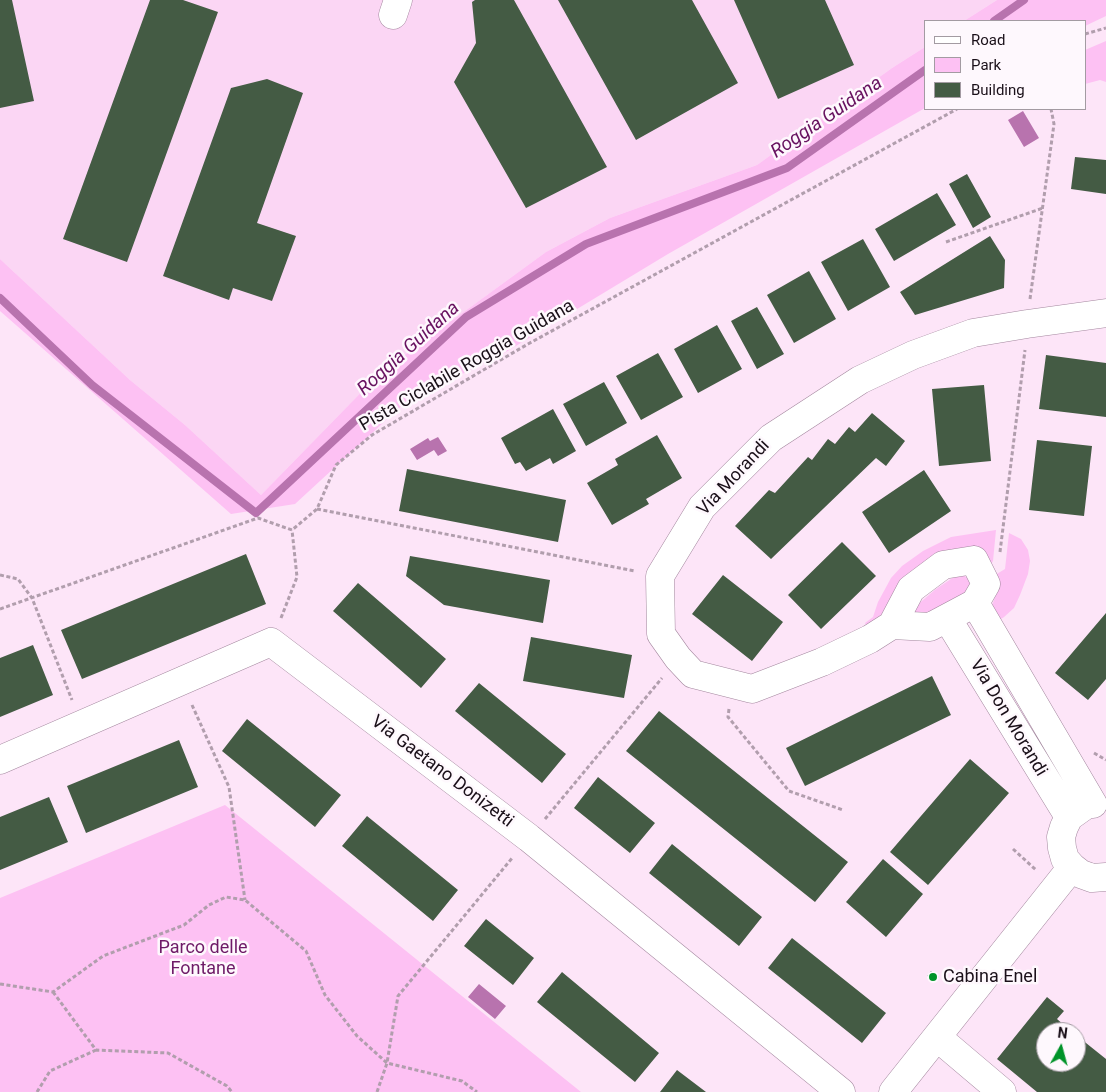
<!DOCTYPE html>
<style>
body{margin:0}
#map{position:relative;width:1106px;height:1092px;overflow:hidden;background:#fde5f8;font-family:Roboto,sans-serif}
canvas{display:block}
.legend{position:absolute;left:924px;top:20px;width:162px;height:90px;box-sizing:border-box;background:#fef8fd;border:1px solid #a39ba2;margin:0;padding:6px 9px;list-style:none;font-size:15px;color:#1a1019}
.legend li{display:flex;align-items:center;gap:10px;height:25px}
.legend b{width:25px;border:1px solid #a39ba2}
.north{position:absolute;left:1036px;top:1022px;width:50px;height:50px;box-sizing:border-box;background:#fef8fd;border:1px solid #a39ba2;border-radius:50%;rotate:7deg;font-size:14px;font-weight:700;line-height:20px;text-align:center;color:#1a1019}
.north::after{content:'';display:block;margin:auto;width:18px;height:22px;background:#009329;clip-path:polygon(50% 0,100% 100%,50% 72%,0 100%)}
</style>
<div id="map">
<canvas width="1106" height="1092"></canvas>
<ul class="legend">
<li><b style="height:6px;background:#fff"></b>Road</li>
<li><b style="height:14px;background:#fdc1f3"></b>Park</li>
<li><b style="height:14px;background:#445b44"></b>Building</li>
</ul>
<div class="north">N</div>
</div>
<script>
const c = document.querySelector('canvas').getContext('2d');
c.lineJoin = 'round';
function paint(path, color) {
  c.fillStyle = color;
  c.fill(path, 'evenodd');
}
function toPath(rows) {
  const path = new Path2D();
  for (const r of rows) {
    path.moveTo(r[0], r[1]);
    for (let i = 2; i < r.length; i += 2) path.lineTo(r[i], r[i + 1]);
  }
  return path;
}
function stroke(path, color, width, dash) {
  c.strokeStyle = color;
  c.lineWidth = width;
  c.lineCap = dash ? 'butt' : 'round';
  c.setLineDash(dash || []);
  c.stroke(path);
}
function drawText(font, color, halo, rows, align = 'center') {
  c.font = font + ' Roboto,sans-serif';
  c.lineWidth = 5;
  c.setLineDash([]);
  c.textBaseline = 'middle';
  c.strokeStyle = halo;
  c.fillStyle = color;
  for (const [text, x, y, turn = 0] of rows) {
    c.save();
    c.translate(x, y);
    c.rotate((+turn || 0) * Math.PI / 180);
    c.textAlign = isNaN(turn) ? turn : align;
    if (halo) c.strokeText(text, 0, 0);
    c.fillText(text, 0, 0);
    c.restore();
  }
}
paint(toPath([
 [0,0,997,0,964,21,925,21,925,47,892,68,757,165,610,218,546,252,380,373,261,495,185,425,130,380,0,259]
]), '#fbd6f4');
paint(toPath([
 [997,0,1106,0,1106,16,1085,26,1085,21,964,21],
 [1106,41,1106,82,1100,80,1085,84,1085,50],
 [925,47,925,108,668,254,496,358,409,399,295,504,231,514,0,311,0,259,130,380,185,425,261,495,380,373,546,252,610,218,757,165,892,68],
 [996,530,993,561,991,564,980,558,867,627,865,623,873,617,878,602,891,578,902,566,923,551,951,537],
 [1009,533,1021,539,1028,550,1030,561,1028,574,1020,595,1014,608,1004,617,992,625,988,616,997,592,995,575,1005,569],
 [957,575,963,575,971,580,972,588,952,607,916,616,914,611,916,606,936,589],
 [225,805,581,1092,0,1092,0,898]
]), '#fdc1f3');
paint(toPath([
 [1023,111,1039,138,1024,147,1008,120],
 [438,437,447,451,438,456,434,450,417,460,410,449,428,438,430,441],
 [479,984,506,1006,495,1019,468,997]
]), '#b873ae');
stroke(toPath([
 [994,21,1024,0],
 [0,298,92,385,256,513,466,317,586,244,787,168,925,70]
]), '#b873ae', 8);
paint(toPath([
 [0,0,12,0,34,101,0,108],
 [150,0,183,0,218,12,127,262,63,239],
 [475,0,514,0,607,167,526,208,454,82,476,43,472,2],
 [558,0,692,0,738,83,636,140],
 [734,0,825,0,854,65,778,99],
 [267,79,303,93,257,223,296,236,272,301,233,288,229,300,163,276,231,88],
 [1075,157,1106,160,1106,194,1071,189],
 [967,174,991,217,973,228,949,184],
 [937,193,956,225,894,261,875,229],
 [990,236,1005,260,1004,288,915,315,900,292],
 [863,239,890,287,848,311,821,262],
 [809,271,836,319,794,343,767,295],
 [757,307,784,354,757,369,731,321],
 [717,325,742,369,698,393,674,349],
 [658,353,683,397,641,420,616,376],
 [1046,355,1106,363,1106,417,1039,409],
 [604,382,627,423,586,446,563,404],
 [984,385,991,461,939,466,932,389],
 [553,409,576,451,553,464,550,458,526,471,520,462,515,464,501,438],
 [872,413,905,441,886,466,876,458,771,559,735,526,769,490,775,493,808,457,812,460,828,439,835,444,849,427,855,432],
 [657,435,682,478,646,499,649,504,612,525,587,483,618,465,615,459],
 [1037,440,1092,446,1084,516,1029,510],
 [407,469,566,500,558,542,399,511],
 [924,470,951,511,889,553,862,512],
 [842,542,876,576,821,629,788,595],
 [246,554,266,604,82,679,61,630],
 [410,556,550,580,543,623,444,605,406,576],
 [723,575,783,622,752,661,692,614],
 [358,583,446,659,421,688,333,611],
 [1106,613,1106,679,1088,700,1055,673],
 [531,637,632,655,624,698,523,681],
 [33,645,53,695,0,717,0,658],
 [932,676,951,715,805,786,786,748],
 [479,683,566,754,542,783,455,711],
 [659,711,848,862,815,902,626,751],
 [247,719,341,795,315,827,222,751],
 [179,740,198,787,86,833,67,786],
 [970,759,1009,793,928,885,890,852],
 [598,777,655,823,630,853,574,808],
 [49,797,68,842,0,870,0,817],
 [367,816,458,890,433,921,342,846],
 [672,844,762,917,739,946,649,873],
 [883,859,923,894,886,937,846,902],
 [486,919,534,958,513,985,464,946],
 [792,938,886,1013,862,1043,768,968],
 [931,971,939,977,934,982,927,976],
 [562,972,659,1053,635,1082,537,1002],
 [1047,997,1064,1011,1057,1019,1072,1032,1046,1032,1046,1062,1076,1062,1076,1035,1106,1059,1106,1092,1037,1092,997,1059],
 [677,1070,706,1092,660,1092]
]), '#445b44');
const minor = toPath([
 [393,15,398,0],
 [974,560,986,584,975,603,930,627,892,625,911,589,943,565,974,560],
 [975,603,1093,804],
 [947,618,1069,817],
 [892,625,870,639,822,662,752,689,693,674,678,658,661,634,660,576,702,507,771,438,860,380,913,355,973,333,1027,324,1106,313],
 [0,760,271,642,529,838,841,1092],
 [1083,807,1069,817,1064,827,1061,837,1062,848,1065,859,1072,867,1081,874,1092,878,1106,877],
 [937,1037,1002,1092],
 [893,1092,1072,867]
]);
stroke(minor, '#a3879e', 29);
stroke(toPath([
 [1085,34,1106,28],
 [946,242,1043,208],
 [1030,299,1054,124,1051,109],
 [317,509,635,571],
 [1000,552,1025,350],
 [0,575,18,579,32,598,72,700],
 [0,609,258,518,292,530,317,509,336,465,372,435,528,344,957,109],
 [281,618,297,577,292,530],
 [192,705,229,787,245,900],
 [729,709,728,717,789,791,843,810],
 [1094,753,1106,760],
 [545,819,662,678],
 [1013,849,1036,870],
 [0,984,53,992,103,956,184,925,209,905,226,897,245,900,306,951,325,995,357,1036,387,1063,462,1081,477,1092],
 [53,992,96,1050,168,1053,227,1086,232,1092],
 [37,1092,50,1071,96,1050],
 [377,1092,387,1063,398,996,513,857]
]), '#b19ead', 3, [4, 2.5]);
stroke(minor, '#fff', 28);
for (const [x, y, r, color] of [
 [933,977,5,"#009329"]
]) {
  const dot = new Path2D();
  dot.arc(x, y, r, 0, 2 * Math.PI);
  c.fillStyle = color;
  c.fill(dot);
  stroke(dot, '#fef8fd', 2);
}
drawText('18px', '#1a1019', '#fef8fd', [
 ["Pista Ciclabile Roggia Guidana",467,366,-30],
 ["Via Morandi",734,478,-47],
 ["Via Don Morandi",1008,718,59],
 ["Via Gaetano Donizetti",442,772,37]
]);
drawText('18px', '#6e1a67', '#fef8fd', [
 ["Parco delle",203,948],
 ["Fontane",203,969]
]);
drawText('18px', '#1a1019', '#fef8fd', [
 ["Cabina Enel",943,977]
], 'left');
drawText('italic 19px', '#681260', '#fef8fd', [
 ["Roggia Guidana",827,118,-34],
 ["Roggia Guidana",409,349,-42]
]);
</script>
